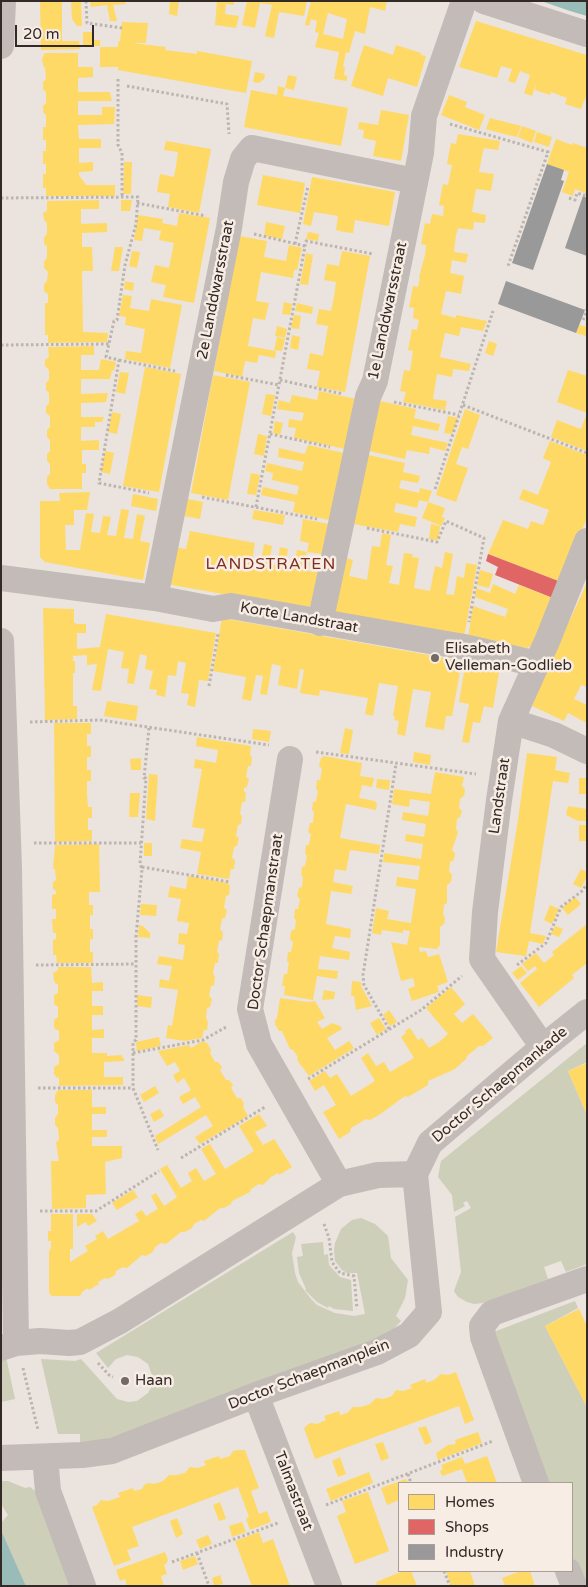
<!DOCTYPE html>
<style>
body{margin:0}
#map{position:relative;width:588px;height:1587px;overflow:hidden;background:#eae3de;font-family:"Varela Round",sans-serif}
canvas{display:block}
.frame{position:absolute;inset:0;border:2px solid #332926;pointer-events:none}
.legend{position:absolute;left:398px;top:1482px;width:175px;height:90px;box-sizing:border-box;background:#f8ede4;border:1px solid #a99f98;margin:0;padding:6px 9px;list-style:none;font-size:15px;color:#332926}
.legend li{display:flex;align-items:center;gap:10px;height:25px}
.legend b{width:25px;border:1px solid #a99f98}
.scale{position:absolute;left:15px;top:25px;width:79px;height:22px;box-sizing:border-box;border:2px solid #332926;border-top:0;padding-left:6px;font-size:15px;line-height:18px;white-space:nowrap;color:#332926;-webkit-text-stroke:4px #f8ede4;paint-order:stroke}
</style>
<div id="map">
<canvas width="588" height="1587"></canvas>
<div class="frame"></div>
<ul class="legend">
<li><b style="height:14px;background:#ffd966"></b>Homes</li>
<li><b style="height:14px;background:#e06666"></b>Shops</li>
<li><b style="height:14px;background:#999"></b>Industry</li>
</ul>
<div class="scale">20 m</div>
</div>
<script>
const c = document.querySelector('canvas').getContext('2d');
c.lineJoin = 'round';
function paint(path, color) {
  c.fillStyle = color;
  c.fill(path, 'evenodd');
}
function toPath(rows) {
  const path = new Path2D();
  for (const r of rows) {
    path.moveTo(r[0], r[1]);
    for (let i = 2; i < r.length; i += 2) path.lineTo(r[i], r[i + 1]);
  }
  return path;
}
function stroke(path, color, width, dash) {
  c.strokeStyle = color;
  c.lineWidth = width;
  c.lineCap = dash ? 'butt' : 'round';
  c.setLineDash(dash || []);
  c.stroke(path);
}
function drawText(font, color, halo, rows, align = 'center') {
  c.font = font + ' "Varela Round",sans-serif';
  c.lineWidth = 5;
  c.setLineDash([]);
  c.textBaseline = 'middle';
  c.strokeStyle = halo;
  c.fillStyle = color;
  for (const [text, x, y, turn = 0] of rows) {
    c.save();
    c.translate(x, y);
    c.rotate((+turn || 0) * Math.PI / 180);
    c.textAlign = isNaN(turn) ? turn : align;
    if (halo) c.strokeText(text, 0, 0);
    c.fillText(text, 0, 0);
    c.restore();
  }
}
paint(toPath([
 [587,1043,587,1062,568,1071,587,1115,587,1264,566,1272,561,1261,544,1267,548,1279,483,1303,474,1304,467,1302,458,1297,454,1291,461,1272,455,1217,471,1208,467,1201,463,1203,465,1206,454,1212,452,1195,438,1177,441,1161],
 [361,1218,375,1224,388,1236,391,1258,408,1280,405,1298,396,1316,401,1321,390,1333,373,1343,102,1441,80,1442,80,1434,58,1434,41,1359,75,1361,81,1359,117,1399,128,1402,137,1401,148,1393,152,1386,153,1378,148,1364,138,1357,127,1355,116,1359,108,1368,96,1353,293,1232,296,1237,292,1253,295,1273,298,1282,311,1299,317,1305,335,1313,354,1316,365,1314,357,1273,347,1273,342,1270,335,1261,334,1250,335,1243,341,1229,352,1220],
 [323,1242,324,1255,328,1254,329,1265,340,1277,351,1280,353,1311,334,1309,329,1306,328,1308,317,1302,305,1290,306,1289,299,1273,297,1257,303,1256,301,1244],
 [575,1301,578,1308,545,1326,587,1407,587,1586,583,1586,572,1556,572,1483,545,1483,491,1333],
 [6,1357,15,1399,1,1402,1,1359],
 [1,1481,8,1481,25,1488,30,1487,38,1493,74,1586,26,1586,1,1530,1,1523,8,1515,1,1504]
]), '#cdcfb8');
paint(toPath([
 [541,1,587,1,587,16,570,11],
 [1,1530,26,1586,1,1586]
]), '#9abcb9');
paint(toPath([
 [40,1,62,1,62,41,79,41,80,49,41,50],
 [71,1,81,1,82,26,77,26,72,19],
 [90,1,125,1,126,4,113,5,117,21,110,21,107,5,91,7],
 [170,1,179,1,177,16,169,14],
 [217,1,234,1,234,5,226,4,225,14,239,16,236,28,215,25],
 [247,1,307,1,304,16,279,12,274,38,265,36,272,5,260,3,255,28,242,25],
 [311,1,387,1,385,11,370,7,365,34,355,31,349,53,346,52,343,67,345,67,344,75,347,76,347,81,334,79,339,52,315,47,319,33,315,32,317,21,311,19,309,26,305,25],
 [328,13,347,19,343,39,323,34],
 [476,21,587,55,587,94,581,109,565,104,567,98,551,92,550,95,535,90,536,84,532,96,524,93,530,75,520,71,515,83,508,81,512,69,501,66,497,78,459,67],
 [122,22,148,23,146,43,132,43,166,47,165,50,197,54,197,51,252,61,246,93,118,70,118,67,100,67,100,47,118,47,118,41,120,42],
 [83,32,93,32,93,40,100,40,100,46,83,46],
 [364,45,393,55,396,45,421,53,421,55,426,56,417,87,388,78,383,96,351,86],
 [45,53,78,53,78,67,93,67,93,77,78,78,78,92,110,92,112,101,78,101,78,115,102,115,102,107,115,107,114,124,78,125,79,139,101,139,101,148,79,148,79,163,93,162,93,171,79,172,79,175,86,185,115,185,115,196,46,196,46,188,43,188,43,174,46,174,46,164,43,164,43,151,46,151,46,140,43,140,43,127,46,127,46,115,43,112,43,106,46,103,46,92,43,89,43,82,46,79,45,68,43,65,42,58],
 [255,72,265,74,264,79,259,83,253,82],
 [288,75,297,77,294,90,285,88],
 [278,86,285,88,283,96,348,108,341,146,244,127,251,90,277,95],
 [449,95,467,102,465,107,485,115,479,130,441,115],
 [381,110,409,115,401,161,373,156,376,141,363,138,364,130,358,129,359,122,378,125],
 [490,118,521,126,517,137,500,133,502,123,500,133,486,129],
 [522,126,536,131,532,143,518,137],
 [537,132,552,137,549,147,534,142],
 [458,134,500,141,498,150,484,148,482,156,479,172,494,174,491,191,476,189,472,212,486,215,485,223,474,222,473,230,458,228,456,235,454,252,468,254,466,263,452,260,450,273,464,276,461,294,446,291,441,314,456,318,456,315,487,321,483,331,461,327,459,336,445,333,440,357,471,364,469,371,453,369,452,377,437,374,433,399,447,401,445,410,403,402,406,392,400,391,404,370,410,371,413,351,408,350,412,329,417,330,419,320,413,318,414,308,409,307,413,286,418,287,420,277,419,277,425,255,426,245,421,244,425,223,430,224,432,214,443,216,444,206,439,205,443,184,448,185,452,165,447,164,448,158,451,143,456,144],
 [556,139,572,145,573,143,587,148,587,187,585,193,575,189,573,196,562,192,569,172,547,164],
 [166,141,211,149,199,213,168,207,170,194,157,192,160,174,174,177,176,166,178,152,164,150],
 [124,162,132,162,131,194,123,194],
 [263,175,305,183,300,213,257,205],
 [312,177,395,192,389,226,355,220,353,233,344,232,336,230,338,216,314,212,311,226,303,224],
 [99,200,99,209,81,209,81,224,107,223,107,232,82,233,82,247,92,247,93,271,82,271,83,332,108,333,107,342,48,343,48,335,45,335,45,303,48,303,48,294,44,291,44,284,47,281,48,272,44,268,44,261,47,258,47,246,44,244,44,237,47,234,47,223,44,220,43,213,47,211,47,201],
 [121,200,132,200,130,211,121,211],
 [179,213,210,218,194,303,163,297,166,285,151,282,155,265,169,268,174,243,159,240,161,231,144,228,142,241,134,240,138,215,163,219,162,223,177,226],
 [266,222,285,226,282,239,264,236],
 [308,232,319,234,318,241,306,239],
 [239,236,267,241,264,257,286,261,289,245,302,248,297,270,294,270,293,278,261,272,256,301,269,303,267,311,265,320,253,318,248,346,276,351,275,358,259,355,257,363,245,361,242,377,214,371],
 [115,247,123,247,119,271,111,271],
 [132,251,140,252,137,268,129,266],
 [342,251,370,256,345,392,317,387,320,371,307,369,310,353,323,356,328,326,316,324,319,309,331,311,334,297,336,282,324,280,327,264,339,266],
 [306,253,313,255,308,285,300,284],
 [125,281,134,283,133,291,124,289],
 [123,295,132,296,130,308,149,311,151,299,182,305,170,368,125,359,126,351,141,353,145,329,125,325,126,317,119,316],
 [284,302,292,304,290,315,282,314],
 [297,303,313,307,312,314,295,311],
 [294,315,301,316,299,329,291,328],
 [579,325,587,327,586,336,576,333],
 [277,326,287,329,285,338,275,336],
 [292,335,300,337,298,350,290,348],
 [277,337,285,339,282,351,274,350],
 [489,341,497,344,493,356,485,353],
 [94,346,94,355,81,355,81,370,99,370,101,359,116,362,114,371,112,370,110,379,81,379,81,394,108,393,106,402,81,403,81,417,104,417,102,422,95,422,95,427,81,427,81,441,99,440,99,450,82,450,82,464,86,464,86,473,82,473,82,489,50,489,47,484,47,477,50,474,50,464,47,461,47,454,50,451,50,440,47,437,47,430,50,427,50,416,46,413,46,406,49,404,49,393,46,390,46,383,49,380,49,370,45,366,45,360,49,357,48,347],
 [145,367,181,374,159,492,123,486],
 [568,370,587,376,587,413,557,402],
 [120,372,129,373,125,394,116,392],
 [213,375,250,382,228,500,191,493],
 [319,391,356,399,345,449,294,438,296,428,288,427,289,419,302,421,304,413,277,409,279,400,290,403,292,395,317,400],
 [266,394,275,395,271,416,262,414],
 [380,401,416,409,414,418,440,424,438,431,413,426,411,435,448,443,445,451,430,447,429,454,407,450,405,459,369,451],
 [465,409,480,415,468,449,462,447,456,464,468,468,456,502,436,495],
 [112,412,121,414,117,434,108,432],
 [587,413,587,451,551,437,557,420,581,429],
 [448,416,458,418,452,434,444,433],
 [275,421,283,423,280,435,273,433],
 [258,434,267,436,264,456,254,454],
 [550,441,587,455,587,518,561,582,488,554,503,520,528,529,531,521,543,525,549,510,519,499,523,489,538,495,551,462,543,458],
 [308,445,344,453,329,520,293,512,295,502,261,495,263,487,297,495,299,486,272,480,273,473,265,471,267,463,302,471,304,462,278,457,279,448,305,454],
 [105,451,114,453,110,474,101,472],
 [368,455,405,463,403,472,420,476,418,483,401,480,399,488,419,493,420,488,432,491,428,502,445,508,442,517,445,518,441,526,422,518,428,503,428,502,419,500,417,508,396,503,394,512,417,517,415,527,400,524,398,532,353,524],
 [251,473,260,475,256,495,247,494],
 [90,492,87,510,74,510,74,525,65,525,66,550,80,550,86,513,94,514,91,532,100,533,103,516,111,517,107,535,116,536,121,509,129,510,124,538,133,539,137,514,145,516,140,541,150,543,143,580,45,562,40,557,40,501,60,501,59,493],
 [133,494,158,499,156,511,131,506],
 [182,498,203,502,200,519,179,515],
 [254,510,285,515,283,525,252,519],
 [303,519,329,524,322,554,307,552,305,561,310,561,308,571,318,572,311,605,306,609,167,584,173,547,186,549,190,531,255,543,252,561,261,562,264,544,272,546,269,564,277,565,280,547,288,549,285,567,294,568,297,550,307,552,309,543,300,541],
 [431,524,440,526,438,540,429,539],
 [382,533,391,535,386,565,393,566,389,583,399,585,404,553,413,554,412,557,419,558,414,588,430,591,435,566,442,568,445,552,453,554,446,594,454,595,457,576,464,578,466,563,477,565,464,637,334,613,346,558,353,560,349,576,367,580,372,546,380,547],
 [480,570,493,574,489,588,477,585],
 [587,583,587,687,581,685,574,699,587,705,587,723,568,713,564,721,530,705],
 [493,584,515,594,519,585,553,598,531,646,527,648,468,637,473,606,505,617,508,609,475,597,476,588,490,593],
 [43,608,74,609,74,623,76,623,76,624,86,624,86,633,77,633,77,649,100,647,106,614,216,633,208,681,199,680,195,707,187,705,189,694,181,693,186,663,178,661,176,676,168,675,165,697,156,695,157,690,149,689,153,671,145,669,147,656,140,654,134,684,127,683,129,669,121,668,124,652,108,649,101,691,92,690,97,664,87,665,87,655,73,656,73,661,75,661,75,673,73,673,73,706,77,706,77,719,45,720],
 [222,618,462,661,452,716,446,716,444,730,425,727,431,692,413,689,405,736,397,734,399,721,394,720,395,716,393,716,398,686,379,683,373,716,365,714,368,698,320,690,319,696,300,693,304,670,300,669,297,689,278,685,281,666,272,664,267,695,260,694,263,676,256,675,251,701,242,699,246,677,213,671],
 [465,666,499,672,493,708,484,706,480,723,473,722,469,743,462,742,469,704,459,702],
 [107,701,138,706,136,721,104,716],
 [54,723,91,723,91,734,87,734,87,746,91,746,91,757,87,757,87,770,91,770,91,781,87,781,87,794,88,807,92,807,92,818,88,818,88,830,92,830,92,841,55,842],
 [345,728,353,730,349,754,340,753],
 [253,729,271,731,269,742,252,739],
 [197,737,251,746,250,755,252,757,251,766,248,766,246,777,249,779,247,787,244,788,244,791,246,793,245,802,242,802,240,814,242,816,241,824,238,825,236,836,239,838,237,846,234,847,232,858,235,860,234,869,231,869,229,879,197,874,201,852,180,848,182,839,202,842,205,829,192,827,202,769,194,768,195,759,216,763,218,750,196,746],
 [414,752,431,755,430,765,413,762],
 [527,753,557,757,555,770,570,773,568,783,553,781,530,933,546,936,543,944,529,941,526,956,525,956,496,952,518,820],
 [324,756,362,763,360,776,374,778,372,787,362,785,359,798,375,801,377,804,376,810,346,804,340,838,380,845,379,854,350,850,346,871,335,869,333,882,353,886,351,894,331,891,326,924,351,929,350,938,335,936,332,948,350,952,349,960,320,956,318,969,338,971,337,979,317,976,313,1000,284,995,285,986,282,986,284,974,287,974,289,963,287,961,288,952,291,952,293,942,290,939,291,931,295,929,296,920,294,918,295,909,298,909,300,899,297,896,299,888,302,887,303,877,301,874,302,867,305,866,307,856,305,853,306,845,309,845,311,834,308,832,310,823,313,823,314,812,312,810,313,802,316,801,318,791,316,789,317,780,320,780,322,769,319,766,321,758],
 [141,758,141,770,131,770,130,759],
 [435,772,464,777,462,786,465,789,464,796,460,799,459,808,462,811,460,817,457,819,456,829,458,832,452,850,455,853,454,860,450,862,449,871,452,875,451,882,447,885,447,903,444,905,443,914,445,918,444,924,440,927,440,945,437,949,419,947,420,952,426,951,428,957,439,954,448,982,437,986,439,992,412,1001,408,989,415,986,413,978,401,981,391,942,407,945,410,931,403,930,403,933,382,930,381,935,372,933,376,908,389,911,387,919,411,923,416,889,396,886,397,877,418,880,420,866,383,862,384,853,421,859,423,844,405,841,406,834,424,837,426,824,402,820,403,812,428,816,430,802,410,799,409,807,392,804,394,789,431,794],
 [149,774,158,775,155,821,146,819],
 [579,778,587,778,587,794,579,794],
 [377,779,390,780,389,790,376,788],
 [130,793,140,793,138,817,129,817],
 [568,806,587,809,587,821,578,821,566,815],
 [579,825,587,825,587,841,579,841],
 [144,843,152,843,152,856,144,856],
 [99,844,100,892,89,892,89,905,93,905,93,915,90,915,90,929,93,929,93,939,90,939,90,952,93,952,93,963,57,963,56,955,53,955,53,940,56,939,56,933,53,933,52,919,56,919,56,909,52,909,52,895,56,894,56,891,53,889,53,882,56,880,55,869,53,869,55,845],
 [581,869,587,872,587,877,581,888,573,884],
 [188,876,228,883,230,887,229,895,226,896,224,908,227,910,225,918,222,919,220,930,223,932,222,940,219,941,217,952,219,954,218,963,215,963,213,974,215,977,214,985,211,986,209,996,212,999,210,1007,207,1008,206,1018,208,1022,207,1030,204,1030,202,1038,184,1041,166,1038,168,1025,172,1026,178,990,159,987,160,979,169,981,172,966,157,964,159,956,183,960,185,945,178,944,179,933,187,934,189,923,177,921,181,899,168,897,170,886,186,889],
 [575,897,581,904,568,915,562,908],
 [141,904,157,905,156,916,140,915],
 [550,905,559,909,552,924,544,920],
 [587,924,587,963,572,975,574,978,539,1007,520,983,537,969,535,966,528,971,522,964,536,953,544,963,554,955,552,952],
 [139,925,143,926,150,933,150,938,138,937],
 [555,926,563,929,559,937,551,934],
 [521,966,527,973,518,980,512,973],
 [58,967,91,967,92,983,103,982,103,991,92,991,92,1006,103,1006,103,1015,92,1015,92,1030,104,1029,104,1038,92,1038,92,1053,107,1053,107,1056,121,1055,124,1059,124,1061,104,1062,104,1077,123,1077,123,1085,59,1086,59,1077,57,1078,54,1074,54,1067,59,1064,59,1055,54,1051,54,1043,59,1040,59,1030,56,1030,54,1027,54,1020,58,1017,58,1007,54,1004,54,995,58,993,58,984,56,984,54,981,53,973,58,970],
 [352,981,361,982,361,986,372,1006,356,1010,354,996,351,996],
 [451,987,465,1004,454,1014,462,1023,473,1014,493,1038,483,1046,479,1046,467,1056,466,1059,455,1069,428,1081,428,1085,408,1097,405,1096,379,1115,370,1120,366,1119,351,1128,350,1132,339,1139,323,1112,336,1105,324,1085,315,1091,309,1081,325,1071,330,1078,337,1074,351,1096,375,1081,361,1058,368,1053,376,1066,384,1062,390,1072,414,1058,401,1037,406,1033,405,1031,410,1028,418,1040,422,1038,429,1048,439,1042,448,1034,426,1008],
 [324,990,335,992,334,999,322,1000],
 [137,995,152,997,151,1008,137,1006],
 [280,998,308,1002,315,1001,325,1018,317,1022,322,1029,332,1023,340,1026,342,1029,327,1038,335,1050,349,1041,354,1048,309,1076,297,1060,298,1057,293,1050,290,1049,282,1031,279,1031,275,1024,275,1020,278,1018,277,1018],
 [389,1010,397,1022,390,1026,383,1015],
 [379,1018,386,1029,377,1035,370,1023],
 [159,1037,161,1046,137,1051,136,1042],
 [203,1041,207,1043,211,1050,210,1053,215,1062,218,1062,222,1067,220,1070,226,1080,229,1080,233,1085,231,1088,237,1098,241,1098,244,1104,243,1107,248,1116,200,1144,195,1137,213,1126,206,1115,158,1144,155,1136,201,1107,195,1097,183,1104,179,1097,191,1090,184,1078,177,1083,173,1075,180,1071,175,1062,167,1066,158,1051,189,1045,191,1048],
 [587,1063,587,1115,568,1071],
 [155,1086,159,1093,144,1102,140,1095],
 [58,1090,92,1090,92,1107,106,1107,106,1114,92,1114,92,1130,107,1130,107,1137,92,1137,92,1146,122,1146,122,1158,105,1162,106,1194,86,1195,86,1208,52,1209,51,1161,59,1161,56,1142,59,1140,58,1128,55,1125,55,1118,58,1114,58,1105,55,1102,55,1095],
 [160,1109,164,1116,154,1122,150,1114],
 [259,1114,267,1126,255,1132,263,1145,274,1139,292,1167,279,1175,278,1173,271,1177,263,1185,259,1184,251,1189,250,1192,232,1201,231,1204,224,1208,220,1208,204,1221,201,1220,194,1224,192,1228,185,1232,181,1232,166,1244,161,1243,155,1247,153,1252,146,1256,142,1255,127,1268,123,1267,116,1271,115,1275,108,1279,105,1278,98,1282,99,1284,89,1290,88,1288,82,1292,80,1296,52,1296,49,1293,49,1251,51,1248,51,1241,48,1241,48,1231,51,1231,51,1214,73,1214,73,1249,70,1249,70,1262,88,1251,85,1246,97,1239,95,1236,103,1231,108,1239,139,1221,135,1214,142,1210,146,1216,158,1209,151,1196,156,1193,164,1206,177,1197,160,1169,167,1165,181,1188,192,1181,188,1173,196,1168,204,1181,216,1174,201,1149,210,1144,225,1169,254,1151,239,1126],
 [133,1190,138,1197,117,1210,112,1203],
 [77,1214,92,1214,97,1221,88,1226,86,1222,77,1227],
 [579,1309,587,1326,587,1407,545,1326],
 [456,1372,474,1420,465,1424,459,1406,315,1459,304,1428,310,1423,317,1424,326,1420,324,1416,339,1411,340,1415,347,1413,353,1407,361,1407,370,1404,376,1398,383,1399,392,1396,396,1390,403,1391,412,1388,410,1385,425,1379,426,1383,434,1380,441,1374,448,1375],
 [426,1426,432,1442,425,1445,418,1428],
 [478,1432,482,1443,438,1460,436,1453,448,1445,456,1444,455,1440],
 [383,1442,389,1458,381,1461,375,1444],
 [239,1450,245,1450,259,1488,251,1491,259,1514,267,1511,271,1522,250,1530,246,1519,249,1517,238,1487,132,1527,139,1546,127,1550,131,1560,114,1566,92,1507,97,1505,101,1500,108,1501,120,1497,118,1493,133,1488,134,1491,142,1489,144,1485,148,1483,154,1484,163,1481,169,1475,177,1475,185,1473,190,1467,198,1468,206,1465,204,1461,219,1456,220,1459,230,1456,233,1451],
 [487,1456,497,1483,467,1483,462,1469,442,1476,440,1471,443,1469,441,1465,462,1457,465,1464],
 [340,1457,346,1474,338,1477,332,1461],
 [369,1472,373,1483,331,1501,326,1489],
 [406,1479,408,1483,399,1483,399,1500,387,1505,381,1488],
 [368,1492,389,1551,355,1564,337,1516,346,1512,342,1501],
 [220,1502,226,1519,219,1521,213,1505],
 [177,1518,183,1534,176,1538,170,1521],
 [242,1522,246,1532,232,1537,229,1526],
 [259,1532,263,1543,273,1539,290,1586,252,1586,235,1541],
 [208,1535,212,1544,200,1549,196,1540],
 [165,1552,168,1560,166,1564,164,1565,167,1574,161,1576,164,1586,127,1586,125,1579,120,1581,116,1570],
 [195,1556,198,1564,183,1570,180,1561],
 [403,1571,411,1571,417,1586,377,1586,376,1582],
 [446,1571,470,1571,475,1586,451,1586],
 [521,1571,530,1571,535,1586,505,1586,502,1578],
 [220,1575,223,1584,214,1586,212,1578]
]), '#ffd966');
paint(toPath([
 [488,554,561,582,553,598,495,575,498,567,486,561]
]), '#e06666');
paint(toPath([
 [547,164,564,170,561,180,564,181,533,270,512,263],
 [583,196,587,198,587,256,565,248],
 [506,281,585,310,576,333,498,304]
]), '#999');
stroke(toPath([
 [86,1,87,23,122,28],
 [118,79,118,145,122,153,122,197],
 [127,86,227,104,229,134],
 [450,124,548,152,508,266],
 [1,198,138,197,136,224,125,265,117,320,114,321,106,357,119,360,99,483,149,493],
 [569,198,575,200,577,193,586,196,587,193],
 [137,203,206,216],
 [254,234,305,246],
 [295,244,308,186],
 [583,320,587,309],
 [1,345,110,344],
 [119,360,175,371],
 [226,375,279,385],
 [280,380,343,394],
 [394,402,459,415],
 [463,405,587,453],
 [270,434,330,447],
 [435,489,493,311],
 [202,497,317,519],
 [256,507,306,241,373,254],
 [367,528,437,542,446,521,484,538,469,622],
 [209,686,218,634],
 [30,722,100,720,269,745],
 [149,728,144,778,146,778,140,864,142,869,136,937,136,1040,133,1042,133,1088,158,1150],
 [316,752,476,774],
 [34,843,141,843],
 [142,867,230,882],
 [36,965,136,964],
 [517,965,546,943,561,907,582,891,587,884],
 [389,1029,364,985,363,975,396,764],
 [133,1053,203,1040,228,1026],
 [308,1079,421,1010,462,976],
 [38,1088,133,1088],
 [181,1158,265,1107],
 [40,1211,96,1211,159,1171],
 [324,1224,329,1238,332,1262,340,1273,354,1276,357,1309],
 [98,1363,109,1375,113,1377],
 [23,1368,38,1430],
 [408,1474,411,1483],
 [326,1505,493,1441],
 [197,1553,209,1586],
 [172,1562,278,1523],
 [444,1571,450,1586]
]), '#bcb4af', 3, [2.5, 2.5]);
stroke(toPath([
 [484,1,587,34],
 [1,46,3,1],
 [1,578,155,598,213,609,231,606,464,647,537,664],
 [155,598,229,228,236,182,243,159,252,148,415,181],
 [320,623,368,397,375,381,421,153,424,116,464,1],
 [1,641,9,868,16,1343],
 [511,721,554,735,587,751],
 [290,759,250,1009,259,1044,339,1184],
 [543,1047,482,959,485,912,499,800,511,721,548,639,587,541],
 [415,1174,430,1143,543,1047,587,1012],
 [1,1348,16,1343,40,1341,69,1343,80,1342,120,1321,339,1184,378,1175,415,1174],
 [256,1395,329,1586],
 [45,1457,48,1491,83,1586],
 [1,1458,82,1455,112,1451,256,1395,377,1352,409,1335,429,1312,415,1174],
 [536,1483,483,1337,482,1326,492,1313,587,1279],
 [568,1571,574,1586]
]), '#c3bbb7', 26);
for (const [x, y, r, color] of [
 [435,658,5,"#736a66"],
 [125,1381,5,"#736a66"]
]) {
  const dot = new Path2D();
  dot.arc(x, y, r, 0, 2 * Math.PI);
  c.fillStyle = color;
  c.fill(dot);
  stroke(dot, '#f8ede4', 2);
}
drawText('15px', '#332926', '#f8ede4', [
 ["2e Landdwarsstraat",216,290,-79],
 ["1e Landdwarsstraat",388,311,-78],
 ["Korte Landstraat",299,618,10],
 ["Landstraat",500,796,-82],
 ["Doctor Schaepmanstraat",266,922,-82],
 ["Doctor Schaepmankade",500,1085,-40],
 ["Doctor Schaepmanplein",309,1375,-21],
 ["Talmastraat",293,1491,69]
]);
drawText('15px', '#332926', '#f8ede4', [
 ["Elisabeth",445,649],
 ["Velleman-Godlieb",445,666],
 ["Haan",135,1381]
], 'left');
c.letterSpacing = '1px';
drawText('16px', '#7e2f22', '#f8ede4', [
 ["LANDSTRATEN",271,565]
]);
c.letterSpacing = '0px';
</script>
